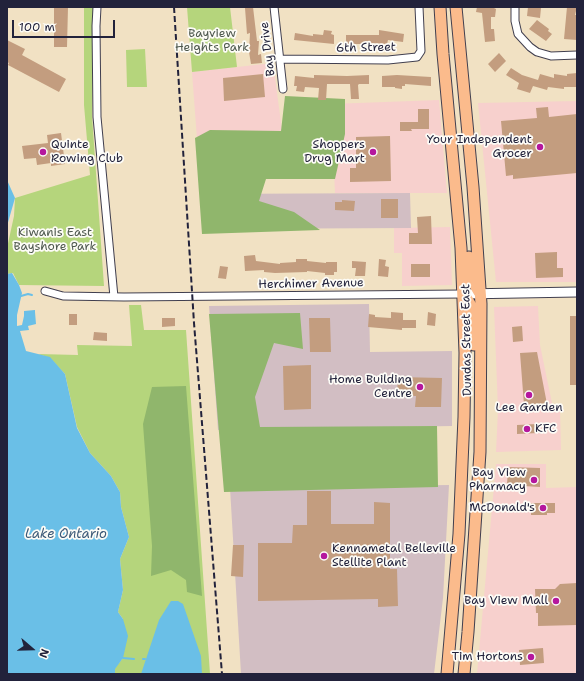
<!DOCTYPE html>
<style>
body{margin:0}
#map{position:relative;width:584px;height:681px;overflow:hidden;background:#f1e1c3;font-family:"Shantell Sans",sans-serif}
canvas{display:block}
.frame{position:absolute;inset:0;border:8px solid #22223b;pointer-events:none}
.north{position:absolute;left:12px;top:629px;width:40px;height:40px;-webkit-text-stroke:3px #fdfcf7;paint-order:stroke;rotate:110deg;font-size:11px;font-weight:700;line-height:16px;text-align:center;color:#22223b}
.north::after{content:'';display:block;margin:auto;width:14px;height:18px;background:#22223b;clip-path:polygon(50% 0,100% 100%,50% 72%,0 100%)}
.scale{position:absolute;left:12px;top:20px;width:103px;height:18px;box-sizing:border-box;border:2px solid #22223b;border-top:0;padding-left:5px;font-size:12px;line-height:14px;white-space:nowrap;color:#22223b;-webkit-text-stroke:3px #fdfcf7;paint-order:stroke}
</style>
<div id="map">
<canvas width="584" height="681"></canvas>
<div class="frame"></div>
<div class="north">N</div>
<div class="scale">100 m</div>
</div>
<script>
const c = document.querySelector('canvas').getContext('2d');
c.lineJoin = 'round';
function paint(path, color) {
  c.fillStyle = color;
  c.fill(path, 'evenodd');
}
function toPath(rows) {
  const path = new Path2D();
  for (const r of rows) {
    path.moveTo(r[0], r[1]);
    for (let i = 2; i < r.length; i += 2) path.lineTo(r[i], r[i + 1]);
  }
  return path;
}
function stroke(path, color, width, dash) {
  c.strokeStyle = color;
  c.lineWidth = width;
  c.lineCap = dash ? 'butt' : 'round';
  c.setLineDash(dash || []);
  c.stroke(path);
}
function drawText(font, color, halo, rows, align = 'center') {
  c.font = font + ' "Shantell Sans",sans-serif';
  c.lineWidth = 3.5;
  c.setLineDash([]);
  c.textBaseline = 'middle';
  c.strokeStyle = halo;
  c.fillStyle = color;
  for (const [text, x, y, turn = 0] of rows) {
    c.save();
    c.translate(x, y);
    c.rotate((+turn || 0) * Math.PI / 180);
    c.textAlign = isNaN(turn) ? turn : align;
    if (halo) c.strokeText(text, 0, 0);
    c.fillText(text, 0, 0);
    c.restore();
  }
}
paint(toPath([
 [273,63,283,137,197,139,192,72],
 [439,100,447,193,335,193,331,104],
 [577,101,577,282,496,282,478,103],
 [450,227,452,285,402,286,402,253,394,253,394,228],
 [538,306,540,345,553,408,560,408,561,450,496,452,498,410,494,307],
 [496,464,546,464,546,488,577,487,577,674,477,674]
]), '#f7d0cd');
paint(toPath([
 [410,193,411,228,204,229,201,194],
 [369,304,370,352,452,351,452,426,218,430,209,306],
 [449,485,443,598,434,674,241,674,230,488]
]), '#d2bec3');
paint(toPath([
 [84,7,93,7,92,116,104,286,19,285,13,273,7,274,7,248,14,216,15,198,90,175,84,105],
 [187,7,230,7,237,67,192,72],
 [145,49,147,87,127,87,126,50],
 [129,305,141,305,144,330,186,330,210,674,115,674,114,669,123,658,123,619,118,612,123,590,120,559,129,537,121,507,120,492,111,476,90,453,77,427,65,374,50,358,38,354,78,355,77,345,132,346]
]), '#b5d57c');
paint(toPath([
 [285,96,345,99,345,134,335,179,266,179,259,201,294,212,320,230,202,234,195,138,210,130,281,131],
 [300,313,303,349,274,343,255,397,260,427,437,426,438,487,224,492,209,314],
 [186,386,202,596,187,592,186,580,171,570,151,576,152,546,143,424,152,387]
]), '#90b66c');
paint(toPath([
 [7,180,15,198,7,226],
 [12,273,19,285,22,293,17,315,17,326,22,325,24,316,24,311,35,310,35,312,36,324,28,326,29,330,20,331,26,351,50,357,65,374,77,428,90,453,111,476,120,492,121,507,129,537,120,559,123,590,118,612,123,619,128,636,123,658,115,669,115,674,7,674,7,274],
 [171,601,178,601,183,604,201,656,202,674,141,674,159,620]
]), '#6abfe7');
stroke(toPath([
 [21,296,28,294,32,295],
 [123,658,134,659],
 [143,659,145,659]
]), '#6abfe7', 2);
paint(toPath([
 [54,7,68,7,67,47,54,47],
 [253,7,257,41,259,41,258,55,261,54,262,63,251,64,249,52,250,33,247,34,245,8],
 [477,7,494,7,494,8,496,9,495,17,491,17,491,29,494,29,495,41,485,42,482,13,476,12],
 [528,7,541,8,540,18,527,16],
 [567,7,577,7,575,15,577,15,577,40,564,39],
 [537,20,549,29,548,31,552,34,546,41,529,29],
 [324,30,332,31,331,34,334,35,334,44,294,40,295,33,313,36,313,34,323,35],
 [379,30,404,34,403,42,388,40,387,44,368,43,368,44,346,44,346,35,379,35],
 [7,40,25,49,22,55,66,79,59,92,8,65,9,63,7,62],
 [499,53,506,61,495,72,488,64],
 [511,68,522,75,538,80,540,74,554,78,554,74,567,76,567,74,577,73,577,87,564,87,564,89,548,87,547,90,533,86,530,93,517,89,519,83,506,75],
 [263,74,265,97,224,101,223,78],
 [314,75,347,76,369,75,369,84,359,84,358,85,359,99,351,99,350,84,327,84,326,100,318,100,319,88,305,87,304,92,296,91,297,86,294,86,295,76,314,78],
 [397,75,431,77,431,86,405,84,405,86,402,86,402,89,395,88,395,87,382,87,382,76],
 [548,107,549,117,577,114,577,173,513,179,513,175,506,176,501,121,537,118,536,108],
 [418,109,429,109,429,129,411,129,412,131,400,131,400,122,418,122],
 [61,133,65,164,51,166,51,163,37,165,36,158,24,159,22,146,48,143,47,135],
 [390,136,391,181,350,182,350,168,356,168,356,137],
 [381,199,398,199,398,218,381,218],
 [342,200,355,201,354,211,335,210,335,202,342,202],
 [431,216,432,244,409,244,409,233,418,233,417,217],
 [557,252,557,268,563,268,563,277,536,278,535,253],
 [255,255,256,261,280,264,280,263,296,262,296,259,307,259,307,261,326,263,326,262,337,262,337,272,334,272,334,275,325,275,325,273,307,271,307,272,275,273,264,272,264,270,245,271,244,256],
 [379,259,386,260,385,266,389,267,388,277,378,276],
 [352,261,366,262,365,276,355,276,356,268,352,268],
 [411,264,430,264,430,277,411,277],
 [220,266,228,267,226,279,218,278],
 [391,312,403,313,403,320,416,320,416,328,402,328,402,330,368,327,369,314,375,315,375,317,391,318],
 [428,312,436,314,435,326,427,325],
 [69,314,77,314,77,325,69,325],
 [570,316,577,316,577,385,570,385],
 [162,318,175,318,175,326,162,327],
 [309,318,330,318,331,352,310,352],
 [522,326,523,341,513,342,512,327],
 [94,332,107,333,107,341,93,340],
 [537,352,547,404,524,405,520,353],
 [311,365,311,409,284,410,283,366],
 [398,377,442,378,441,407,415,407,416,396,397,396],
 [537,424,538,433,517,434,517,425],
 [508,467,540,468,540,487,507,485],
 [307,491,331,491,331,524,374,524,374,502,390,503,390,569,397,569,398,606,378,607,378,599,258,601,258,543,292,543,293,525,307,525],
 [531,503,555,503,555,513,547,513,547,515,531,515],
 [233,545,244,545,243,577,231,576],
 [577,583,577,625,538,626,538,613,536,613,535,589,555,589,560,584],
 [543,648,544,663,520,665,519,650]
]), '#c39d7f');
const minor = toPath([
 [97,7,96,26,97,117,114,297],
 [274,7,283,89],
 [515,7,515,21,518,34,530,47,537,52,551,56,577,55],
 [280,59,388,60,417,57,421,51,419,7],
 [45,291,63,296,124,297,463,294]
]);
const tertiary = toPath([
 [463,294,577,292]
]);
const primary = toPath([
 [440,7,443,54,461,248,465,353,464,417,459,534,447,674],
 [456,7,473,187,481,304,480,452,468,632,464,674],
 [469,257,472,280,479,292],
 [465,296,470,304,471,309,474,345]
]);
stroke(minor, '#413f4f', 9);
stroke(tertiary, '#413f4f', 11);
stroke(primary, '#413f4f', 13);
stroke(minor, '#fff', 7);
stroke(tertiary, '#fff', 9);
stroke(primary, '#fbbb8c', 11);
stroke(toPath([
 [174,7,194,323,222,674]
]), '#22223b', 2, [6, 3]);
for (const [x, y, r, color] of [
 [540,147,4,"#b5179e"],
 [43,152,4,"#b5179e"],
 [373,152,4,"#b5179e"],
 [420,387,4,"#b5179e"],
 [529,395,4,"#b5179e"],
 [527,429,4,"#b5179e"],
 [534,480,4,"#b5179e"],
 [543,508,4,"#b5179e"],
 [324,556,4,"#b5179e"],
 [556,601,4,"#b5179e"],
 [531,657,4,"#b5179e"]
]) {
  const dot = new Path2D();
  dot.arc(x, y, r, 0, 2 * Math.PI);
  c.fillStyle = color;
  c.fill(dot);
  stroke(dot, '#fdfcf7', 1.5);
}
drawText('12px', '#4e584e', '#fdfcf7', [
 ["Bayview",212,34],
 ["Heights Park",212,48],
 ["Kiwanis East",55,233],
 ["Bayshore Park",55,247]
]);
drawText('12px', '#22223b', '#fdfcf7', [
 ["6th Street",366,48,-1],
 ["Bay Drive",268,49,-97],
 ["Herchimer Avenue",311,284,-1],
 ["Dundas Street East",467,340,-91]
]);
drawText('12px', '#22223b', '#fdfcf7', [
 ["Your Independent",532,140],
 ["Grocer",532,154],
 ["Quinte",51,145,"left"],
 ["Rowing Club",51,159,"left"],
 ["Shoppers",365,145],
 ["Drug Mart",365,159],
 ["Home Building",412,380],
 ["Centre",412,394],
 ["Lee Garden",529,408,"center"],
 ["KFC",535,429,"left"],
 ["Bay View",526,473],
 ["Pharmacy",526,487],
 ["McDonald's",535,508],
 ["Kennametal Belleville",332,549,"left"],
 ["Stellite Plant",332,563,"left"],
 ["Bay View Mall",548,601],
 ["Tim Hortons",523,657]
], 'right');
drawText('italic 13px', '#3b5977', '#fdfcf7', [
 ["Lake Ontario",66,535]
]);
</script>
